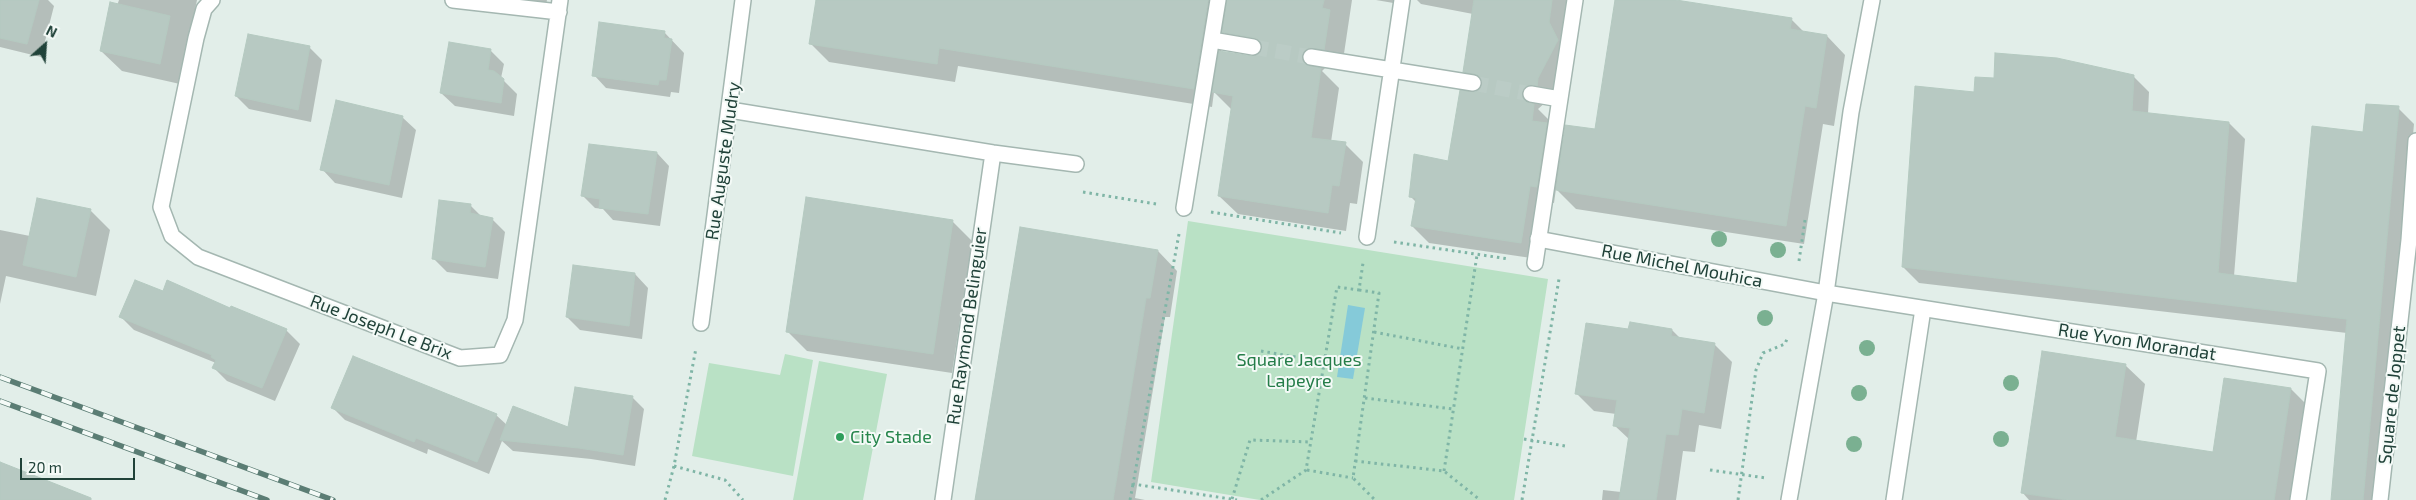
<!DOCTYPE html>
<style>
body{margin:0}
#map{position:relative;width:2416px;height:500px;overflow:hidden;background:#e2eee9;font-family:"Exo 2",sans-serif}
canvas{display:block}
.north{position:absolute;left:20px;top:20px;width:50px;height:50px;-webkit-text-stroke:4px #f4faf7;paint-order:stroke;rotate:26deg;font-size:14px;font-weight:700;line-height:20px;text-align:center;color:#204239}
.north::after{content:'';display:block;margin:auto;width:18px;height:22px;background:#204239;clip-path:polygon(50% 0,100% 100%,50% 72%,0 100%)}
.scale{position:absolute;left:20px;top:458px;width:115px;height:22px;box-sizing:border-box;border:2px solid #204239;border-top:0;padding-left:6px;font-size:15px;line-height:18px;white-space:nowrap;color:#204239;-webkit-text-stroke:4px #f4faf7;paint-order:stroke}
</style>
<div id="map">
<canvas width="2416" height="500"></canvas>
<div class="north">N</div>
<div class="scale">20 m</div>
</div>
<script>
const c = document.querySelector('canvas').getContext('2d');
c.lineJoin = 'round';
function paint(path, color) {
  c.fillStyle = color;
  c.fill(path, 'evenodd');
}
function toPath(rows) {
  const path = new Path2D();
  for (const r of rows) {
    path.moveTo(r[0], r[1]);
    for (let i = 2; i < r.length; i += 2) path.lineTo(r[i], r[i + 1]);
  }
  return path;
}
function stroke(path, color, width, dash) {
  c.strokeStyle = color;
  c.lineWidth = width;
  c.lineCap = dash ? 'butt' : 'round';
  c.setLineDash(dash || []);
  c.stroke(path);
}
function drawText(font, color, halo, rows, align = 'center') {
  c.font = font + ' "Exo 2",sans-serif';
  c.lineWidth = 4;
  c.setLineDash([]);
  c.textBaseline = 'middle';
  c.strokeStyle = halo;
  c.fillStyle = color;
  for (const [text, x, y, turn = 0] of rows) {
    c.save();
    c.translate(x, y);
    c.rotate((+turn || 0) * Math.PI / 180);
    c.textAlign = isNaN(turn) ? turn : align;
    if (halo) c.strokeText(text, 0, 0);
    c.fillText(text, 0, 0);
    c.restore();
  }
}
paint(toPath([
 [1188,221,1548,279,1514,500,1260,500,1151,482],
 [785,354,813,360,793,476,692,456,709,363,780,375],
 [819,361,887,374,863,500,793,500]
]), '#b9e1c5');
paint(toPath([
 [1348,305,1365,308,1353,379,1337,377]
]), '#85cad9');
paint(toPath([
 [0,0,48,0,54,6,41,57,0,47],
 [119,0,197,0,180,84,122,71,101,51],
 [479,0,547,0,545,8],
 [817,0,1352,0,1342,67,1327,66,1322,71,1339,88,1331,142,1345,144,1363,162,1357,204,1350,203,1346,231,1238,214,1219,196,1232,110,1214,92,1212,107,958,66,955,82,829,62,811,44],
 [1224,33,1242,50,1262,54,1252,58,1221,52],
 [1376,0,1400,0,1405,5],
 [1417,0,1571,0,1565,40,1575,58,1554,95,1538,109,1551,122,1550,127,1564,142,1596,130,1616,0,1665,0,1791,19,1805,33,1827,36,1845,55,1834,126,1823,124,1804,244,1576,209,1556,189,1554,203,1546,202,1538,259,1429,243,1412,226,1416,202,1410,196,1449,162,1476,93,1481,88,1464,71,1473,14,1421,4],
 [664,32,684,53,679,93,671,92,670,97,606,88,594,75],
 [309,47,322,60,311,122,249,109,236,96],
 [490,50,504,64,501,78,517,94,514,116,455,106,441,93],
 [2133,76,2149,92,2148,114,2229,123,2245,139,2234,276,2298,284,2364,134,2398,108,2414,124,2380,500,2332,500,2347,333,1919,283,1903,267,1975,94,1995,79],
 [402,117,416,130,402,198,335,183,322,169],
 [657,153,669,166,660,226,613,220,603,209,595,208,583,196],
 [470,205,482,217,492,219,505,232,498,279,447,272,434,259],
 [90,210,110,230,96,296,6,276,0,304,0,230,30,236],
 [952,221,972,241,952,373,807,351,787,331],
 [1158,251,1177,271,1170,317,1165,317,1135,498,1145,500,977,500],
 [635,274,648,288,642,339,580,330,567,317],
 [164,292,231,310,286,330,300,344,275,401,227,381,214,368,216,363,134,330,121,317],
 [1672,330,1681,339,1714,344,1732,362,1721,429,1699,425,1695,452,1683,451,1676,500,1602,500,1603,490,1621,492,1630,440,1614,425,1616,414,1594,411,1576,393,1630,331],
 [2125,365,2145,384,2136,442,2214,454,2225,380,2291,389,2311,409,2297,500,2029,500,2022,492],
 [632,397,644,409,635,466,591,459,513,451,502,441,489,474,428,449,427,454,345,420,333,408,496,415,507,425,569,429]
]), '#0003');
const building = toPath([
 [0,0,39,0,27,44,0,38,0,0],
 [816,0,1208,0,1194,89,939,48,937,64,809,44,816,0],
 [1227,0,1324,0,1322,8,1330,10,1324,50,1308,48,1302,56,1306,65,1321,68,1311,138,1346,142,1339,186,1332,185,1328,213,1218,196,1233,96,1212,92,1219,51,1252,56,1260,53,1262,48,1259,40,1255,38,1222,32,1227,0],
 [1474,0,1552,0,1549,22,1558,40,1538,78,1537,86,1527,85,1522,93,1525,101,1534,104,1532,121,1547,123,1537,187,1530,186,1521,243,1411,226,1416,198,1409,197,1414,154,1448,161,1460,90,1476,92,1482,85,1478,75,1463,72,1474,0],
 [1615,0,1676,0,1792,18,1790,29,1827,35,1816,108,1805,106,1786,226,1556,190,1565,125,1595,129,1615,0],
 [110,2,170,16,160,64,100,51,110,2],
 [599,22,665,31,664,38,672,39,666,80,659,80,658,85,592,76,599,22],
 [248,34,310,46,298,110,235,96,248,34],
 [449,42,491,49,488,70,494,71,504,79,501,103,440,93,449,42],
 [1995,53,2057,58,2134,75,2132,111,2229,122,2218,273,2297,283,2312,126,2363,132,2366,104,2399,106,2363,500,2331,500,2347,319,1902,267,1915,86,1974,92,1975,77,1994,78,1995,53],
 [336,100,403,116,389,185,320,170,336,100],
 [589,144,657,152,648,214,599,208,600,199,581,196,589,144],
 [806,197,953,220,933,354,786,332,806,197],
 [37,198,91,209,76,277,23,265,37,198],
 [439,200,471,204,470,213,493,218,485,267,432,259,439,200],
 [1020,227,1158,250,1150,298,1146,298,1113,500,975,500,1020,227],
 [573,265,635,273,629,326,566,317,573,265],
 [135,280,163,291,167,280,230,308,231,306,287,329,262,388,212,368,216,360,211,357,212,355,119,317,135,280],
 [1630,322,1672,329,1671,336,1715,343,1704,413,1682,409,1678,435,1666,434,1656,500,1619,500,1630,428,1613,426,1617,400,1575,394,1586,323,1628,329,1630,322],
 [2042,351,2126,364,2115,437,2213,452,2224,378,2291,388,2274,500,2068,500,2021,493,2042,351],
 [353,356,497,414,477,462,416,438,414,442,331,408,353,356],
 [575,387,633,396,623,455,579,448,500,440,513,406,568,427,575,387],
 [0,462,91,498,91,500,0,500,0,462]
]);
paint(building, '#b7c9c2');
stroke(building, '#b4c9c0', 1);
stroke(toPath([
 [1253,47,1311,57],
 [1473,83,1531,94]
]), '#bbccc6', 15, [15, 8]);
const service = toPath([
 [1538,239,1826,293],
 [701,323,743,0],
 [1894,500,1923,309]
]);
const pedestrian = toPath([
 [1212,40,1253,47],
 [1311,57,1473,83],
 [1531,94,1560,99],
 [1184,208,1218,0],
 [1367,237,1402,0],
 [1535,263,1575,0]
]);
const minor = toPath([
 [212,0,204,9,196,38,161,207,172,236,198,257,460,358,500,355,515,320,560,0],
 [453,0,559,12],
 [730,110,993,153,1076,164],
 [1826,293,2318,371,2298,500],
 [943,500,993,153],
 [1789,500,1826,293,1851,112,1872,0],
 [2380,500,2409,240,2416,141]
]);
stroke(service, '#a4b7b1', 18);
stroke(pedestrian, '#a4b7b1', 18);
stroke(minor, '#a4b7b1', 18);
stroke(toPath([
 [1083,192,1156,204],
 [1211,212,1341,233],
 [1179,234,1133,484,1237,500],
 [1394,242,1509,259],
 [1799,261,1805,220],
 [1359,290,1379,293,1353,478,1375,500],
 [1374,332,1463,349],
 [1261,351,1324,362],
 [1365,398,1453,409],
 [1524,439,1565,446],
 [1355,461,1444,471,1480,500],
 [674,466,725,480,743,500],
 [1307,470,1353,478],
 [1710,470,1766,478],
 [1444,471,1477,255],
 [1232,499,1250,440,1311,442],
 [665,500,674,466,696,348],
 [1130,500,1133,484],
 [1261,500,1306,470,1337,287,1359,290,1363,263],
 [1522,500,1559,279],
 [1738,500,1756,370,1763,353,1785,344,1788,336]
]), '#7fb5a6', 3, [2.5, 4]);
stroke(service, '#fff', 15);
stroke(pedestrian, '#fff', 15);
stroke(minor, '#fff', 15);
const rail = toPath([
 [0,377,333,500],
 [0,401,267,500]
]);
stroke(rail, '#5b7d74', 5.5);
stroke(rail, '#f4faf7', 4, [11]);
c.fillStyle = '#7ab091';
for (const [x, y] of [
 [1719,239],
 [1778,250],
 [1765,318],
 [1867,348],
 [2011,383],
 [1859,393],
 [2001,439],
 [1854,444]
]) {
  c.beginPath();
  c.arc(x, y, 8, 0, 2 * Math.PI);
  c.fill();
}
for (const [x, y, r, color] of [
 [840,437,5,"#2e9e5b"]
]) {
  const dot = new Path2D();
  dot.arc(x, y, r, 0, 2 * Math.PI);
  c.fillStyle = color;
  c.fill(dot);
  stroke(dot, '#f4faf7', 2);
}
drawText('18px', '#204239', '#f4faf7', [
 ["Rue Auguste Mudry",723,161,-82],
 ["Rue Michel Mouhica",1682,266,11],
 ["Rue Raymond Belinguier",967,326,-82],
 ["Rue Joseph Le Brix",381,327,21],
 ["Rue Yvon Morandat",2137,342,9],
 ["Square de Joppet",2392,395,-84]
]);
drawText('18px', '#257d49', '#f4faf7', [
 ["Square Jacques",1299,360],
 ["Lapeyre",1299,381]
]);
drawText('18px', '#27864d', '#f4faf7', [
 ["City Stade",850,437]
], 'left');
</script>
